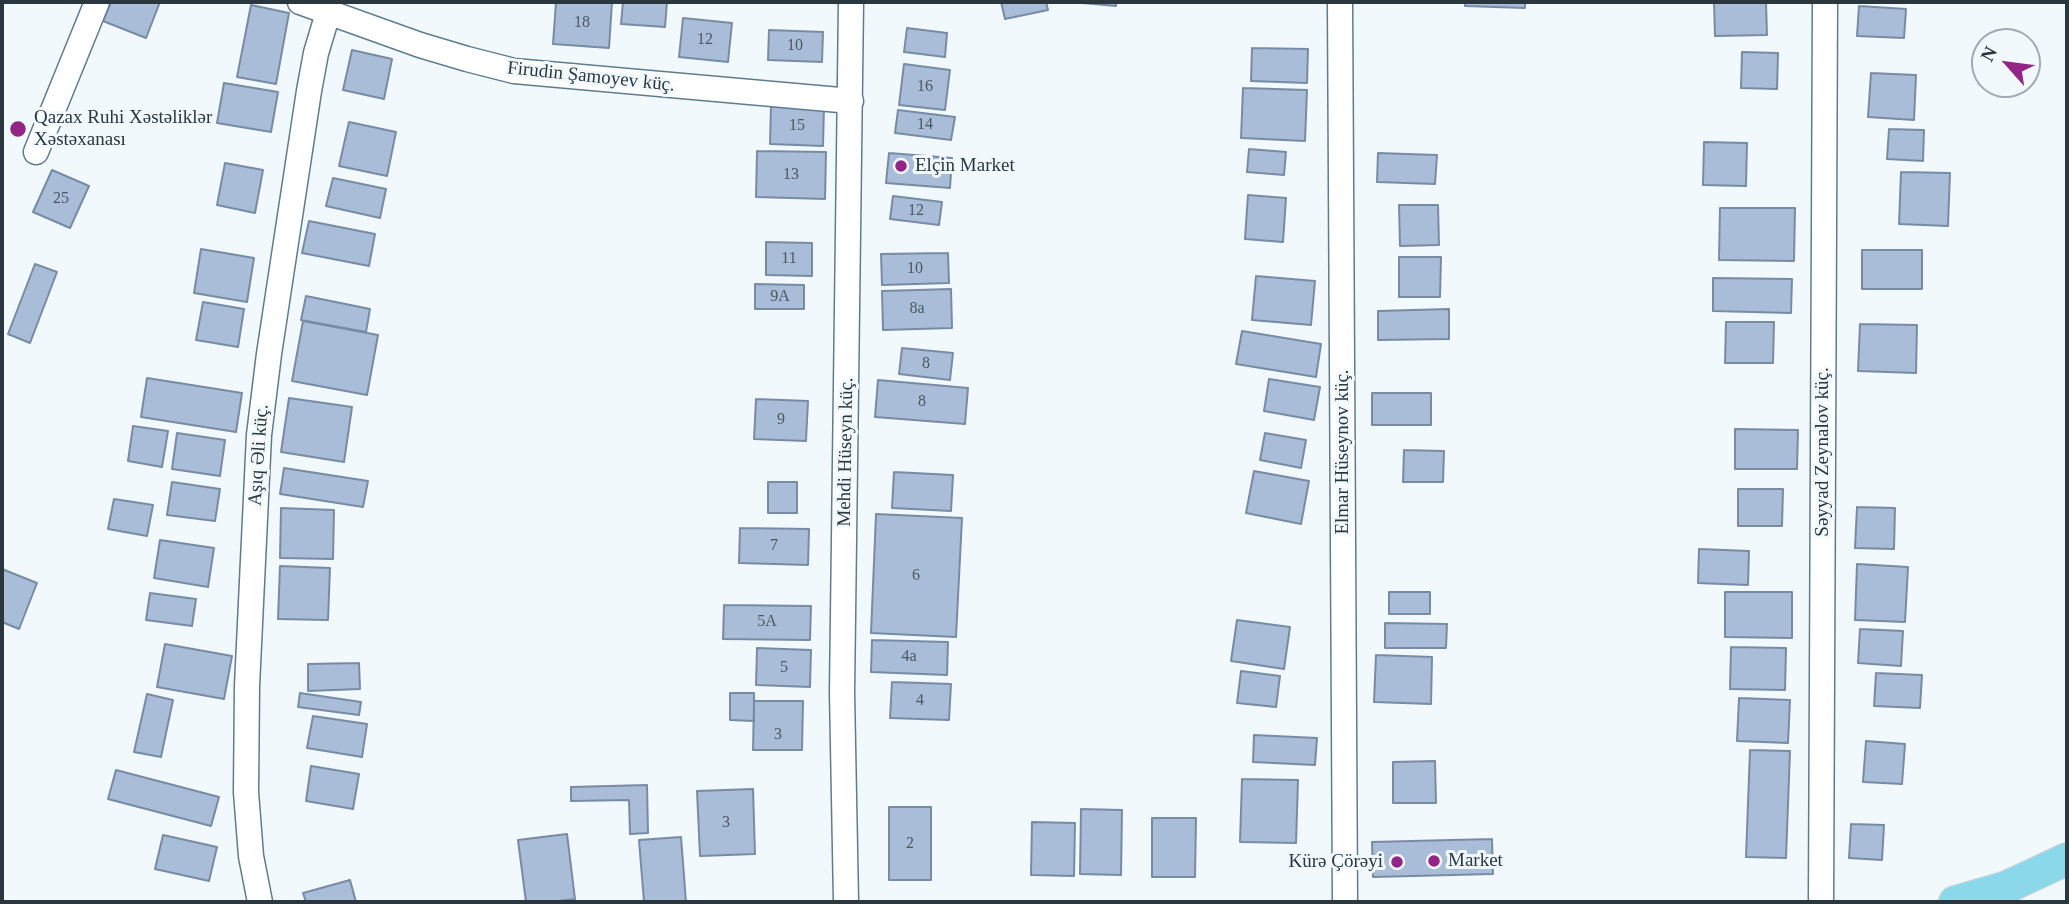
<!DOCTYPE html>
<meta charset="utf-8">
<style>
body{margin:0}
#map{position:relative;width:2069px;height:904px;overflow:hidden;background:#f2f9fd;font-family:Georgia,serif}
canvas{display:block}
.frame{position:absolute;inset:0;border:4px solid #2b373f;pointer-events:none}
.north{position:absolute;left:1971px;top:28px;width:70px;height:70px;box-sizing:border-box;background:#f2f9fd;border:2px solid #a2abb1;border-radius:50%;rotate:298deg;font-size:19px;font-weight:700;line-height:28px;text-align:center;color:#2b373f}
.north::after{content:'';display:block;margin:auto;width:24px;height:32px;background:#932586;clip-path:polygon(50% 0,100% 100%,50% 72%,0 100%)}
</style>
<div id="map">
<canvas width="2069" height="904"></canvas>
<div class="frame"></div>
<div class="north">N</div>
</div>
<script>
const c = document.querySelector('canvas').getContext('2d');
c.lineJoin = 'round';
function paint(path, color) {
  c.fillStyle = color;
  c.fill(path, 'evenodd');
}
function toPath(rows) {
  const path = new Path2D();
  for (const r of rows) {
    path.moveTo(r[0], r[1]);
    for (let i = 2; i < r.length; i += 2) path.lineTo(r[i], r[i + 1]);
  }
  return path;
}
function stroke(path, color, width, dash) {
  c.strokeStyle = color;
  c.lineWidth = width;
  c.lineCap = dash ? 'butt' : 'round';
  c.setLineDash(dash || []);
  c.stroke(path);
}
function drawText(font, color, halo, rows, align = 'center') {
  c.font = font + ' Georgia,serif';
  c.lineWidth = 6;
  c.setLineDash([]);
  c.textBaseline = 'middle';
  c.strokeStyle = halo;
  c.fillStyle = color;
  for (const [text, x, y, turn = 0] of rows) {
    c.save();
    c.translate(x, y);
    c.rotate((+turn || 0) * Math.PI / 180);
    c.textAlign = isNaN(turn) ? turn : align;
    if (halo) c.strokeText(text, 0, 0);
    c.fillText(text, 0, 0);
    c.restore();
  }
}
const building = toPath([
 [111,2,160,2,146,38,103,21,111,2],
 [556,2,612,2,609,48,553,44,556,2],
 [623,2,667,2,665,27,621,24,623,2],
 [1001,2,1046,2,1048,10,1005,19,1001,2],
 [1071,2,1116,2,1116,6,1071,2],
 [1465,2,1525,2,1525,8,1465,6,1465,2],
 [1714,2,1766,2,1767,35,1715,36,1714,2],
 [251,5,289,13,276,84,237,77,251,5],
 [1859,6,1906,9,1904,38,1857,36,1859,6],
 [683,18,732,23,728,62,679,57,683,18],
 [907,28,947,33,945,57,904,52,907,28],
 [769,30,823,32,822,62,768,60,769,30],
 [1252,48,1308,49,1307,83,1251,81,1252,48],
 [352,50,392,59,384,99,343,90,352,50],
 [1742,52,1778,53,1777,89,1741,88,1742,52],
 [904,64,950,70,945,110,899,105,904,64],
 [1871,73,1916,75,1914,120,1868,117,1871,73],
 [224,83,278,92,271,132,217,123,224,83],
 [1243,88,1307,90,1305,141,1241,138,1243,88],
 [771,106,824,107,823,146,770,144,771,106],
 [898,110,955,117,951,140,895,133,898,110],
 [349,122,396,132,387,176,339,166,349,122],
 [1889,129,1924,130,1923,161,1887,159,1889,129],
 [1704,142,1747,143,1746,186,1703,185,1704,142],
 [1249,149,1286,152,1284,175,1247,172,1249,149],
 [757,151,826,152,825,199,756,197,757,151],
 [889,153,952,158,950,188,886,183,889,153],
 [1378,153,1437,155,1435,184,1377,182,1378,153],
 [225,163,263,170,255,213,217,205,225,163],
 [52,170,89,186,70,228,33,212,52,170],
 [1901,172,1950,173,1948,226,1899,224,1901,172],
 [333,178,386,189,380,218,326,206,333,178],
 [1248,195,1286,198,1283,242,1245,239,1248,195],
 [893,196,942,202,939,225,890,219,893,196],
 [1399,205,1438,205,1439,245,1400,246,1399,205],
 [1720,208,1795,208,1794,261,1719,260,1720,208],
 [309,221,375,234,369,266,302,253,309,221],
 [766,242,812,243,812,276,766,275,766,242],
 [201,249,254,258,247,302,194,293,201,249],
 [1862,250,1922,250,1922,289,1862,289,1862,250],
 [948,253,949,283,882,285,881,254,948,253],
 [1399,257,1441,257,1440,297,1399,297,1399,257],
 [35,264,57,272,30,343,8,334,35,264],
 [1256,276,1315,281,1311,325,1252,320,1256,276],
 [1713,278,1792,279,1791,313,1713,311,1713,278],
 [755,284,804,285,804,309,755,309,755,284],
 [951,289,952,328,883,330,882,291,951,289],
 [306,296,370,309,366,332,301,320,306,296],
 [203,302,244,309,238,347,196,340,203,302],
 [1449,309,1449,339,1378,340,1378,311,1449,309],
 [303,321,378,335,367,395,292,381,303,321],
 [1726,322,1774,322,1773,363,1725,363,1726,322],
 [1860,324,1917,325,1916,373,1858,371,1860,324],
 [1242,331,1321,344,1316,377,1236,364,1242,331],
 [902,348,953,353,950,380,899,374,902,348],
 [147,378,242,393,236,432,141,417,147,378],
 [1269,379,1320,387,1314,420,1264,411,1269,379],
 [878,380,968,388,965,424,875,417,878,380],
 [1372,393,1431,393,1431,425,1372,425,1372,393],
 [289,398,352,407,344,462,281,452,289,398],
 [756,399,808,401,806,441,754,439,756,399],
 [133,426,168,431,162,467,128,461,133,426],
 [1735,429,1798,430,1797,469,1735,469,1735,429],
 [177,433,225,440,220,476,172,469,177,433],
 [1265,433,1306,440,1301,468,1260,460,1265,433],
 [1404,450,1444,451,1443,482,1403,482,1404,450],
 [284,468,368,481,363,507,280,494,284,468],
 [1254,471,1309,481,1301,524,1246,513,1254,471],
 [894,472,953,475,951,511,892,508,894,472],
 [172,482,220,489,215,521,167,515,172,482],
 [768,482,797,482,797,513,768,513,768,482],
 [1738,489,1783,489,1782,526,1738,526,1738,489],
 [114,499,153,505,147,536,108,529,114,499],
 [1857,507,1895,508,1894,549,1855,548,1857,507],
 [281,508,334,510,333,559,280,558,281,508],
 [876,514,962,518,956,637,871,633,876,514],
 [740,528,809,529,808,565,739,563,740,528],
 [160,540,214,548,208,587,154,578,160,540],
 [1699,549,1749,551,1748,585,1698,583,1699,549],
 [1857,564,1908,567,1905,622,1855,620,1857,564],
 [280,566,330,568,328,620,278,619,280,566],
 [2,569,37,583,19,629,2,622,2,569],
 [1389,592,1430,592,1430,614,1389,614,1389,592],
 [1725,592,1792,592,1792,638,1725,637,1725,592],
 [150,593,196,599,192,626,146,620,150,593],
 [724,605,811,606,810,640,723,639,724,605],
 [1237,620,1290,627,1284,669,1231,661,1237,620],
 [1385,623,1447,624,1446,648,1385,648,1385,623],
 [1860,629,1903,631,1901,666,1858,663,1860,629],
 [872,640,948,642,947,675,871,672,872,640],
 [165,644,232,656,224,699,157,687,165,644],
 [1731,647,1786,648,1785,690,1730,689,1731,647],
 [757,648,811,650,810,687,756,685,757,648],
 [1376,655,1432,657,1431,704,1374,702,1376,655],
 [359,663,360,689,308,691,308,664,359,663],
 [1241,671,1280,676,1276,707,1237,703,1241,671],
 [1876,673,1922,675,1920,708,1874,706,1876,673],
 [892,682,951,684,949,720,890,718,892,682],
 [300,693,361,702,359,715,298,707,300,693],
 [730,693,754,693,754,721,730,720,730,693],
 [147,694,173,700,161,757,134,752,147,694],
 [1739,698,1790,700,1788,743,1737,741,1739,698],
 [754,701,803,701,802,750,753,750,754,701],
 [313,716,367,724,362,757,307,748,313,716],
 [1254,735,1317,738,1315,765,1253,762,1254,735],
 [1866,741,1905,744,1902,784,1863,782,1866,741],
 [1750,750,1790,751,1786,858,1746,857,1750,750],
 [1435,761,1436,803,1393,803,1393,762,1435,761],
 [311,766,359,774,353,809,306,801,311,766],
 [116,770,219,797,211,826,108,799,116,770],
 [1242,779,1298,780,1296,843,1240,842,1242,779],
 [647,785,648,833,630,834,629,800,571,801,571,787,647,785],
 [753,789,755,854,700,856,697,791,753,789],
 [889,807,931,807,931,880,889,880,889,807],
 [1081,809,1122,810,1121,875,1080,874,1081,809],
 [1152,818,1196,818,1195,877,1152,877,1152,818],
 [1032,822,1075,823,1074,876,1031,875,1032,822],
 [1851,824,1884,825,1882,860,1849,858,1851,824],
 [567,834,575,899,551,902,526,902,518,840,567,834],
 [163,835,217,847,209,881,155,869,163,835],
 [681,837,686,902,644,902,639,840,681,837],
 [1492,839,1493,874,1373,877,1372,842,1492,839],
 [350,880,356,902,306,902,303,893,350,880]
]);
paint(building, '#a9bdd8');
stroke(building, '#788ba5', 2);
const minor = toPath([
 [300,2,420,45,467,59,514,71,851,101],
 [1340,2,1345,902],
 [36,152,97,2],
 [260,902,251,856,246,792,247,686,259,435,269,354,309,91,316,53,328,13],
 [846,902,842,692,851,2],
 [1821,902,1825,2]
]);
const major = toPath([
 [1955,902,2007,887,2067,859]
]);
stroke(minor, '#5f7c8f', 27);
stroke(major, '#d0d3d5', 34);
stroke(minor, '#fff', 24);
stroke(major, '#8cd8eb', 32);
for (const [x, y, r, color] of [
 [18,129,9,"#932586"],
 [901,166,7,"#932586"],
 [1434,861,7,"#932586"],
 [1397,862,7,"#932586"]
]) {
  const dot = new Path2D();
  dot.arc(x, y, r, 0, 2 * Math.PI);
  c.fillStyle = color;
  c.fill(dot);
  stroke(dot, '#f2f9fd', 2.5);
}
drawText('16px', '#4a5865', null, [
 ["18",582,23],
 ["12",705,40],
 ["10",795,46],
 ["16",925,87],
 ["14",925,125],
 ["15",797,126],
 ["13",791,175],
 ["25",61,199],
 ["12",916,211],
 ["11",789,259],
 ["10",915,269],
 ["9A",780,297],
 ["8a",917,309],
 ["8",926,364],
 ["8",922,402],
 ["9",781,420],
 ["7",774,546],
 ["6",916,576],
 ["5A",767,622],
 ["4a",909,657],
 ["5",784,668],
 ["4",920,701],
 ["3",778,735],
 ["3",726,823],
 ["2",910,844]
]);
drawText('19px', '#2b373f', '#f2f9fd', [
 ["Firudin Şamoyev küç.",591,77,6],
 ["Mehdi Hüseyn küç.",846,452,-89],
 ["Elmar Hüseynov küç.",1343,452,-90],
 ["Səyyad Zeynalov küç.",1823,452,-90],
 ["Aşıq Əli küç.",259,455,-86]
]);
drawText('19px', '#2b373f', '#f2f9fd', [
 ["Qazax Ruhi Xəstəliklər",34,118],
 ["Xəstəxanası",34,140],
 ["Elçin Market",915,166],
 ["Market",1448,861],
 ["Kürə Çörəyi",1383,862,"right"]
], 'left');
</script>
